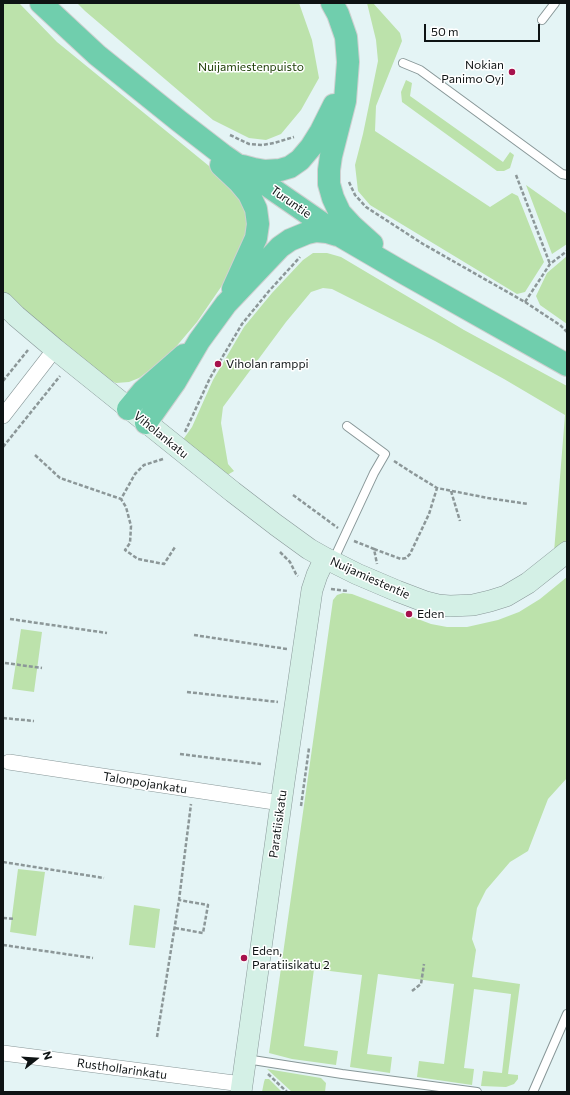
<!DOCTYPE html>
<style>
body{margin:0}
#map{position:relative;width:570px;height:1095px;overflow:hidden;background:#e4f4f5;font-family:Commissioner,sans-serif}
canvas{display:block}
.frame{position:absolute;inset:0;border:4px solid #0e1314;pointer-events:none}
.north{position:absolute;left:16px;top:1039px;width:40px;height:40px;-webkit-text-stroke:3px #fff;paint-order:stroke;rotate:73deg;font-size:11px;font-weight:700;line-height:16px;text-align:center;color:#0e1314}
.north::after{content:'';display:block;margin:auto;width:14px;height:18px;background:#0e1314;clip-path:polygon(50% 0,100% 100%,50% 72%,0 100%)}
.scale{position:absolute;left:424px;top:24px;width:116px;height:18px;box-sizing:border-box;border:2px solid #0e1314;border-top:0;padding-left:5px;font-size:12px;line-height:14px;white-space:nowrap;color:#0e1314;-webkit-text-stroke:3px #fff;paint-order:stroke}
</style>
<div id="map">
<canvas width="570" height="1095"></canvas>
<div class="frame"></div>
<div class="north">N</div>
<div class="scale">50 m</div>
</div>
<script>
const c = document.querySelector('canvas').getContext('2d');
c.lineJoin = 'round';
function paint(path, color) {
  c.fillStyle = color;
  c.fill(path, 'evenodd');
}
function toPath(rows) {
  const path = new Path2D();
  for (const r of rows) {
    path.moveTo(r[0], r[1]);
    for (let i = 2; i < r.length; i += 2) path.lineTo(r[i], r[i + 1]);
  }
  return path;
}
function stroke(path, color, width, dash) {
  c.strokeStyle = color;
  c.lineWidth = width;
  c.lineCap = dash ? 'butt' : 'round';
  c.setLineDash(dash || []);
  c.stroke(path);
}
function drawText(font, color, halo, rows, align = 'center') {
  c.font = font + ' Commissioner,sans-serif';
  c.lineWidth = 3;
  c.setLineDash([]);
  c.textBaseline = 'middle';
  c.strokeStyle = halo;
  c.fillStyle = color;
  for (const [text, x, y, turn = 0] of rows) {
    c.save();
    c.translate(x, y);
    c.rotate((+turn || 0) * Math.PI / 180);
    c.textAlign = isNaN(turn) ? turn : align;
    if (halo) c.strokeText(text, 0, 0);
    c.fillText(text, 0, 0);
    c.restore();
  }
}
paint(toPath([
 [3,3,19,3,57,42,236,188,249,212,246,240,221,287,197,322,169,355,139,378,129,382,116,383,106,378,3,293],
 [77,3,299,3,312,40,319,78,301,110,281,134,266,140,249,138,213,120,85,11],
 [367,3,373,3,400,33,402,41,376,106,375,131,490,207,512,193,518,196,544,262,525,292,517,294,370,205,358,191,355,165,363,134,378,61,376,40],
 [406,80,412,83,410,96,503,162,510,152,514,155,510,168,504,171,497,171,402,102,401,92],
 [526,185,567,214,567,244,552,254],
 [313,253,327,253,341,257,464,330,567,386,567,542,554,552,565,415,504,379,435,341,332,289,323,288,311,292,286,322,223,407,221,423,228,464,234,471,229,474,221,474,182,441,192,427,213,380,244,327,272,293,303,260],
 [567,256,567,324,540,305,536,296,547,273],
 [567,577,567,778,548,799,528,851,510,862,486,890,477,908,472,939,476,950,472,977,520,984,508,1074,518,1075,518,1079,514,1084,506,1087,481,1086,483,1071,502,1073,511,994,474,989,464,1068,474,1069,472,1085,417,1077,419,1061,444,1064,454,984,378,974,367,1054,392,1057,390,1073,350,1067,362,975,314,969,304,1046,338,1051,336,1065,292,1059,269,1053,333,600,337,595,343,593,352,594,431,624,447,627,467,627,498,620,519,612,540,599],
 [21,629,42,632,34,692,12,689],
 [18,869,45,872,36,936,10,932],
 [134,905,160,909,155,948,129,945],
 [267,1069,321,1078,326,1083,325,1092,292,1092],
 [265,1079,269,1079,282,1092,262,1092,264,1082]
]), '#bce2ab');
const lane = toPath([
 [542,20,555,3],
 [403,63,420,70,562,174,567,175],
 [333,561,374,473,385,454,347,426],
 [246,1059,342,1074,477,1092],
 [533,1092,567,1014]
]);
const street = toPath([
 [3,416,55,349],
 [9,762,281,803],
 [3,1053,242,1084]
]);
const secondary = toPath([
 [3,303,16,316,55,349,233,492,276,525,309,549,325,558,357,574,397,591,426,602,438,605,450,606,473,605,490,601,506,596,528,583,567,552],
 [241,1092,284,782,312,590,317,575,325,558]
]);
const highway = toPath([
 [41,3,97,55,179,121,223,155,342,237,402,272,567,365],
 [332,3,338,14,346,37,348,62,345,101,331,156,329,170,329,184,333,198,340,213,352,226,372,244],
 [221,165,239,182,249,194,256,209,258,224,256,238,233,289],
 [243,166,254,169,265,171,280,170,290,167,300,160,311,147,321,131,334,105],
 [128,409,143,391,184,355],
 [146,423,175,382,199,341,226,304,280,247,290,240,307,233,316,231,327,232,337,235]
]);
stroke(lane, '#889798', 10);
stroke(street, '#889798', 16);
stroke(secondary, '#889798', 22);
stroke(highway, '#cfd0d0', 24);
stroke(toPath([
 [230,135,249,144,262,145,274,143,294,137],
 [516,175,550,264],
 [349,182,355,195,366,207,423,244,525,302,560,325,567,332],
 [525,302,550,264,567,251],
 [3,381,28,350],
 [185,432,210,378,242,324,269,291,300,257],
 [3,447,60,376],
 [35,455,60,478,121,499],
 [163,459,144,465,135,474,121,499,126,507,131,526,130,543,125,550,138,559,164,564,175,547],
 [394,461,411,472,437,488,488,498,528,504],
 [451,491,460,521],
 [293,495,338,528],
 [354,541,374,549,377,564],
 [374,549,401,559,406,558,410,554,429,514,437,488],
 [280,552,290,562,296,574,298,576],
 [331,589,348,591],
 [10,619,107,633],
 [194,635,287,649],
 [5,663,42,668],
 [187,692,278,702],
 [3,718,34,721],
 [180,754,261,764],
 [301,806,309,748],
 [3,862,104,878],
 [3,918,15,919],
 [175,928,203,933,208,905,179,900],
 [3,945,93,958],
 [412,991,421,984,424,964],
 [157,1037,179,900,191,804],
 [268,1074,287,1092]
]), '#8c9798', 2.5, [4, 2]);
stroke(lane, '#fff', 8);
stroke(street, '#fff', 15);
stroke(secondary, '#d4f0e6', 21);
stroke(highway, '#70cead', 22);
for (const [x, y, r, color] of [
 [512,72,4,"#a6114c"],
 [218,364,4,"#a6114c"],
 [409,614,4,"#a6114c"],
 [244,958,4,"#a6114c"]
]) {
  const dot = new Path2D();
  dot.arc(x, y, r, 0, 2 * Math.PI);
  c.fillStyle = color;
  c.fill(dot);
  stroke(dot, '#fff', 1.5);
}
drawText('12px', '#0e1314', '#fff', [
 ["Nokian",504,65,"right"],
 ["Panimo Oyj",504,79,"right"],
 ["Viholan ramppi",226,364],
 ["Eden",417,614],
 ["Eden,",252,951],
 ["Paratiisikatu 2",252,965]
], 'left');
drawText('12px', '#183b00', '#fff', [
 ["Nuijamiestenpuisto",251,67]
]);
drawText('12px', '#0e1314', '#fff', [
 ["Turuntie",291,202,35],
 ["Viholankatu",161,435,39],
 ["Nuijamiestentie",370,578,24],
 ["Talonpojankatu",145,783,9],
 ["Paratiisikatu",278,824,-82],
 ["Rusthollarinkatu",122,1069,8]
]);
</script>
